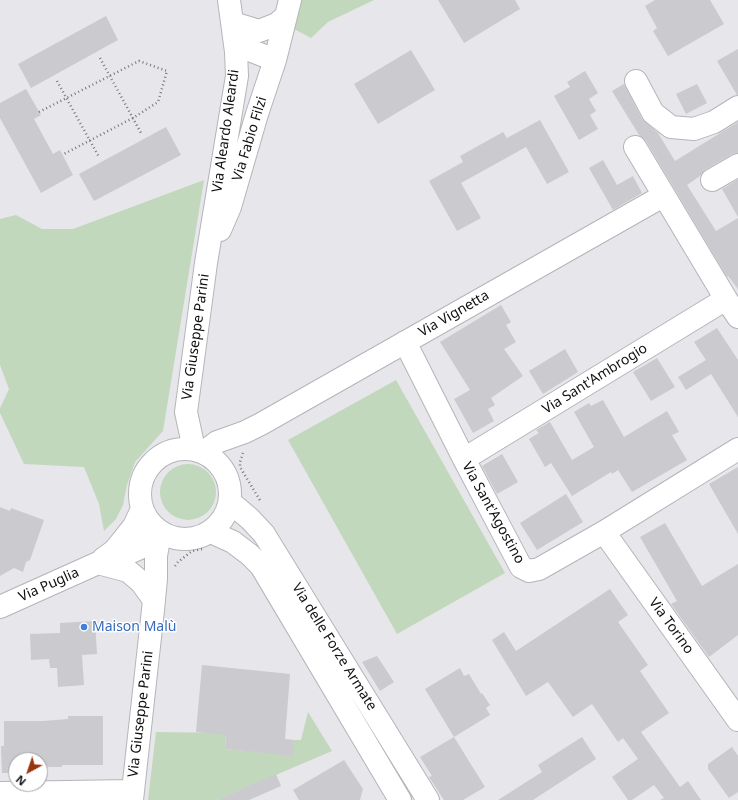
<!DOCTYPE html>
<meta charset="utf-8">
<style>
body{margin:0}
#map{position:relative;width:738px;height:800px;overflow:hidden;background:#e6e6eb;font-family:"Noto Sans",sans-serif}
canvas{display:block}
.north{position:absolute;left:8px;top:752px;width:40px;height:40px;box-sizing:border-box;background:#fff;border:1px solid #9f9fa0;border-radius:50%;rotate:220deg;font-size:11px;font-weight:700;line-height:16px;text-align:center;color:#101012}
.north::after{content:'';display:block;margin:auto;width:14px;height:18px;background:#993310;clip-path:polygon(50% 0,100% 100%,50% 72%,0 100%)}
</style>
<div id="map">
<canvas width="738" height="800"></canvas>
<div class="north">N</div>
</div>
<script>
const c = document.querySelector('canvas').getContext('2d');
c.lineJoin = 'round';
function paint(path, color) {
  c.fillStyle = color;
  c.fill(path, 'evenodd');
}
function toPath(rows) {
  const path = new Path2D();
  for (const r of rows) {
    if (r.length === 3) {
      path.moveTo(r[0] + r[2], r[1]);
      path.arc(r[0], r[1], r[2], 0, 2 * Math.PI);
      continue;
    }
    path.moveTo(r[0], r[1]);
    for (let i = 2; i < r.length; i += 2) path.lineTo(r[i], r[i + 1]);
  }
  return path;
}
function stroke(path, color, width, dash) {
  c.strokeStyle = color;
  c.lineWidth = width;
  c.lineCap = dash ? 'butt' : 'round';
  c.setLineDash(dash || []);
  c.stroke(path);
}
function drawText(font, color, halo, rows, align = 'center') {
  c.font = font + ' "Noto Sans",sans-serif';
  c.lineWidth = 3;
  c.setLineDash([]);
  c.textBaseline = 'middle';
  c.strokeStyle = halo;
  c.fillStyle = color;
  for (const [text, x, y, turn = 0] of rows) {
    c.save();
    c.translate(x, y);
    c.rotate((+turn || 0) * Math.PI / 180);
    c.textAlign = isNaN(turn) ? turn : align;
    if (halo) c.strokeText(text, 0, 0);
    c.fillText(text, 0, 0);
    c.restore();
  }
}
paint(toPath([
 [299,0,374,0,328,22,311,38,294,29,294,6],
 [204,180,163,431,135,462,127,485,123,505,116,519,104,531,99,504,84,467,24,464,0,413,0,408,9,389,0,365,0,219,16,215,42,229,73,229],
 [396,380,505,573,397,634,288,440],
 [188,492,28],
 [308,712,332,751,217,800,148,800,156,732,226,733,225,749,292,755,294,740,301,740]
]), '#c1d8bd');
paint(toPath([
 [438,0,515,0,520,9,464,43],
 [655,0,710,0,724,24,668,56,653,31,657,28,645,6],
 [106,16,118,40,31,88,18,64],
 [738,49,738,95,737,95,717,61],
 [411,50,435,90,378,124,354,84],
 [585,71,598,93,589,99,596,111,590,115,598,129,579,140,554,96,570,87,567,82],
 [624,84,642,119,658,133,675,161,738,122,738,153,732,154,706,169,700,176,687,185,716,231,738,218,738,289,728,276,727,277,646,141,639,135,612,91],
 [697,84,707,103,686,114,676,94],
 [26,89,41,115,34,119,53,154,60,150,73,175,41,193,0,118,0,103],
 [540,120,569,172,547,184,526,147,461,183,481,218,457,231,429,181,463,162,460,156,503,132,507,138],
 [166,127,181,155,94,201,79,174],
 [603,160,617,185,633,176,642,193,613,210,589,168],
 [738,179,738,217,722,189],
 [501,305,511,322,506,325,516,342,504,349,523,376,491,398,495,405,488,409,494,421,473,433,454,399,470,390,440,342],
 [717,328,738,360,738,417,711,374,686,390,678,377,706,360,694,342],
 [565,349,578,372,543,394,529,371],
 [657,358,675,387,651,401,633,372],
 [603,400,624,437,667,411,679,432,672,435,687,460,632,492,618,470,612,474,611,472,572,496,551,463,545,467,529,439,539,433,536,430,550,422,572,460,594,447,574,412,589,403,591,406],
 [502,454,518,482,497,494,482,466],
 [738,467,738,534,709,484],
 [566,494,583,522,537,550,520,523],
 [0,507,10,511,11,508,44,520,30,560,26,562,23,572,14,568,0,576],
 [665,523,702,586,738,564,738,635,709,657,671,604,677,601,640,537],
 [610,589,628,615,618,622,648,665,640,671,669,713,641,732,680,787,688,781,701,800,660,800,664,798,654,785,632,800,628,800,612,777,638,759,623,738,618,742,592,704,573,717,548,682,526,696,492,640,504,632,516,651],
 [95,621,97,654,82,655,84,685,58,687,57,668,50,668,49,659,31,660,30,634,60,633,60,623],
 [377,656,394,682,380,691,362,662],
 [202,665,290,674,285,739,294,740,293,756,225,749,226,735,196,732],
 [460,668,464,676,469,674,481,694,482,693,490,705,486,708,490,715,454,737,425,689],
 [68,716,103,716,103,765,62,765,62,767,44,767,44,760,16,760,16,773,2,773,1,746,4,746,4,721,43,721,68,719],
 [454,737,485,787,463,800,444,800,429,777,432,776,420,757],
 [582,737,596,759,533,800,498,800,542,772,538,765],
 [732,747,738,756,738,792,729,798,708,769,708,764],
 [344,760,363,789,360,800,299,800,293,790],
 [276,774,281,786,249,800,217,800]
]), '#cacacf');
const minor = toPath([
 [233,23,259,31,277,24,286,16],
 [235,39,252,51,275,60],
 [636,81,653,113,671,127,694,129,714,122,738,107],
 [635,147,726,299,738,317],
 [712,180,738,165],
 [220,230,230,207,257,114,275,60,290,0],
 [405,342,464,459,521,567,529,571,539,569,604,532,738,449],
 [185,494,45],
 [194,449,186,412,206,263,237,76,236,52,229,0],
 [204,452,217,442,245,432,261,424,663,196],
 [464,459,726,299],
 [230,502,250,519,264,534,428,800],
 [211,532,233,542,250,555,261,566,400,800],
 [604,532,738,720],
 [103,559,114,551,123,540,134,526,142,509],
 [98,563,128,571,141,582,154,600],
 [0,607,98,563,115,559,138,549,158,531],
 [0,793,132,791],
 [132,800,153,610,156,579,156,556,160,533]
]);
stroke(minor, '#b4b5b9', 24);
stroke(toPath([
 [100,58,141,133],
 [57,81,99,157],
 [39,112,139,61,167,71,158,102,133,118,62,155],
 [243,453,240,462,240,467,261,502],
 [175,566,178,562,192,551,202,549]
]), '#78787b', 2.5, [1, 3]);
stroke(minor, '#fff', 22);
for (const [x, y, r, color] of [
 [84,627,4,"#3f7fe0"]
]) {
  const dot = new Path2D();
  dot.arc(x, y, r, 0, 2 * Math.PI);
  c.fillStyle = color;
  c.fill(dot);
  stroke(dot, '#fff', 1.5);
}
drawText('14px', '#101012', '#fff', [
 ["Via Aleardo Aleardi",226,131,-82],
 ["Via Fabio Filzi",250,139,-73],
 ["Via Vignetta",454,314,-30],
 ["Via Giuseppe Parini",196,337,-82],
 ["Via Sant'Ambrogio",595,379,-32],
 ["Via Sant'Agostino",493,513,61],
 ["Via Puglia",49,585,-24],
 ["Via Torino",671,626,54],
 ["Via delle Forze Armate",334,647,58],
 ["Via Giuseppe Parini",141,714,-83]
]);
drawText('14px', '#366cbe', '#fff', [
 ["Maison Malù",92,627]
], 'left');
</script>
